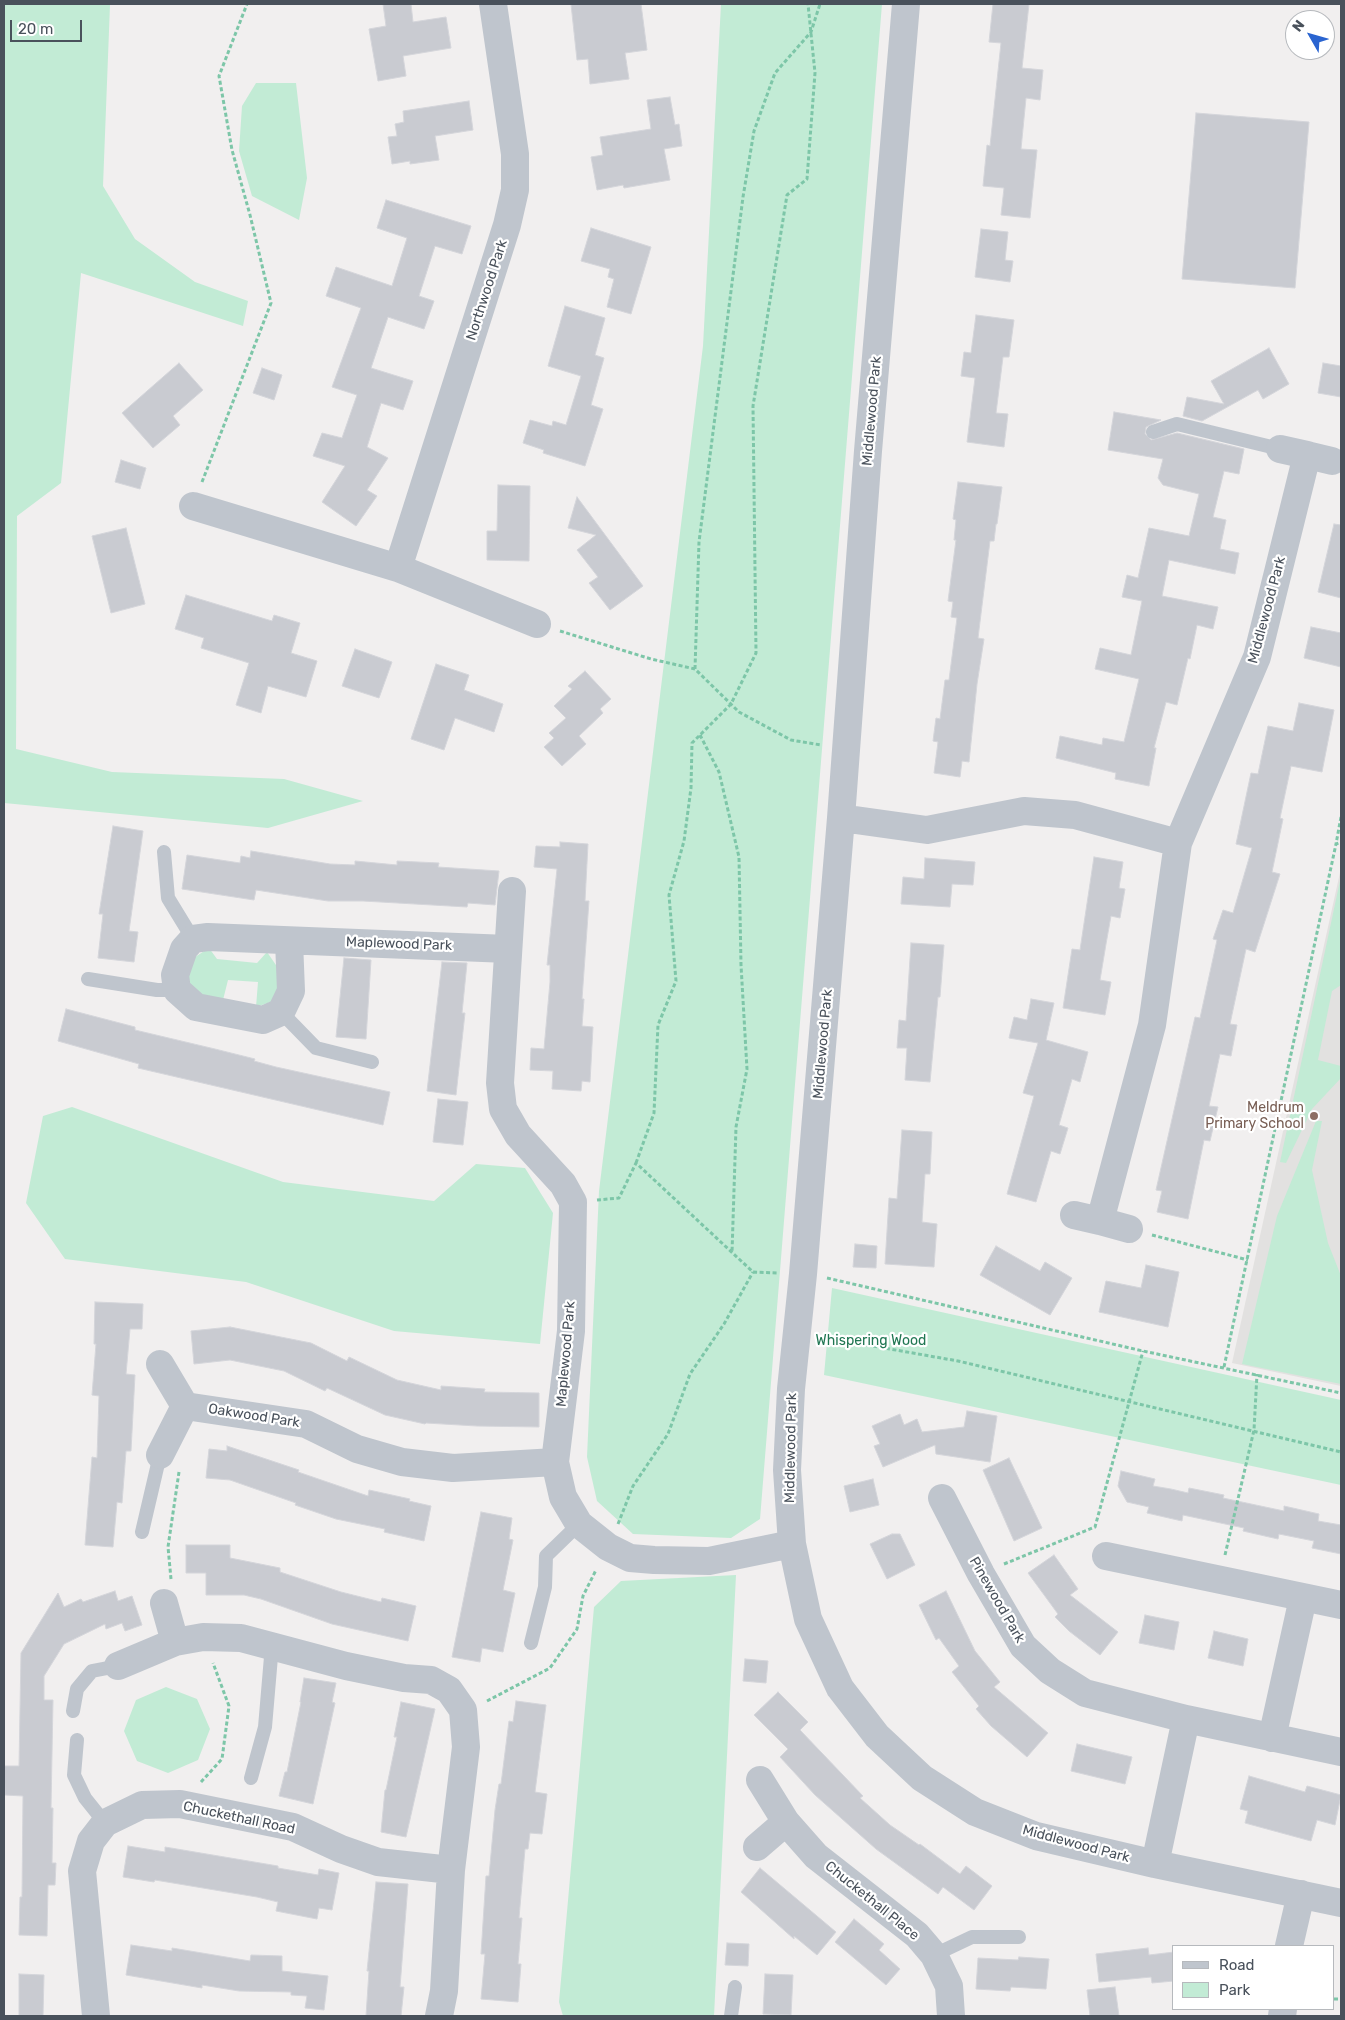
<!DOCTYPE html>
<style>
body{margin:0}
#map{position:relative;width:1345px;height:2020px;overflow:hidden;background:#f1efef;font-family:Rubik,sans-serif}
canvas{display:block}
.frame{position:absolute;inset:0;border:5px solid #49515b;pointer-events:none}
.legend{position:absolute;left:1172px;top:1945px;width:162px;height:65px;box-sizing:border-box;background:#fff;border:1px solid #b6b9bd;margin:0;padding:6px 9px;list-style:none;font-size:15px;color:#49515b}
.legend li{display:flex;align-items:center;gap:10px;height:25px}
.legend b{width:25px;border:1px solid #b6b9bd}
.north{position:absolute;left:1285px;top:10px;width:50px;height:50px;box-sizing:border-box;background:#fff;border:1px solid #b6b9bd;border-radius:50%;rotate:308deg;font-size:14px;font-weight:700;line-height:20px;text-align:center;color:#49515b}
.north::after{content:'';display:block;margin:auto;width:18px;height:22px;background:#2a64d0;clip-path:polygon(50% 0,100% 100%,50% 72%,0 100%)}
.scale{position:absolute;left:10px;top:20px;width:72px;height:22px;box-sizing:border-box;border:2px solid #49515b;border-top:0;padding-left:6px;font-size:15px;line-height:18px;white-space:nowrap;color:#49515b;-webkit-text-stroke:4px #fff;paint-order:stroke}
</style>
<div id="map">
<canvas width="1345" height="2020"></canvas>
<div class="frame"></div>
<ul class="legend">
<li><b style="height:6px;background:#bfc5cd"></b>Road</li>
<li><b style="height:14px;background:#c2ebd5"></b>Park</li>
</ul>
<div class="north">N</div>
<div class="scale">20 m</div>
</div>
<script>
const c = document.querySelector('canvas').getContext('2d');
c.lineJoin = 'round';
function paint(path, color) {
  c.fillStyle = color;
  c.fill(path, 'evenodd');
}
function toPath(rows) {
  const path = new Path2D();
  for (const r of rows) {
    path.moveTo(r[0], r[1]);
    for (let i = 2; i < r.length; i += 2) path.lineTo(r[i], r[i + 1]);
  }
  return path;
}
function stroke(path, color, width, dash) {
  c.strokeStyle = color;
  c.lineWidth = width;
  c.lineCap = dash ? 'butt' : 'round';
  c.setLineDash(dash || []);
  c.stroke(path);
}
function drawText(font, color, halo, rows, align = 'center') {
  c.font = font + ' Rubik,sans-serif';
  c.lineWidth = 4.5;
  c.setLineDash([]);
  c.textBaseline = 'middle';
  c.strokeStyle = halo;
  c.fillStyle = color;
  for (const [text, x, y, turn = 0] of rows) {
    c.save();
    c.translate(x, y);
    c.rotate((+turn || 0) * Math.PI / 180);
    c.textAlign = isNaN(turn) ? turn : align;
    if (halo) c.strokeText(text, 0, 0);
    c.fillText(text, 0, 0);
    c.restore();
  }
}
paint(toPath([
 [1341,868,1341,1386,1232,1363]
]), '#e2e1e0');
paint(toPath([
 [4,4,112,4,110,5,103,186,135,239,195,282,248,301,243,326,81,273,61,483,17,516,16,749,112,772,284,779,363,801,268,828,4,803],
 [721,4,882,4,760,1519,731,1538,633,1534,597,1501,587,1457,599,1191,703,346],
 [256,83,296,83,307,178,299,220,252,196,239,151,242,106],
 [1341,876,1341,985,1332,991,1318,1060,1341,1066,1341,1078,1312,1109,1286,1163,1280,1162],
 [209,948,217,959,257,963,267,952,278,968,279,986,274,1001,256,1007,258,982,228,980,222,1004,193,993,188,977,195,957],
 [72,1107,283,1182,434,1201,476,1164,525,1168,553,1213,540,1344,394,1331,246,1282,65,1259,26,1203,43,1116],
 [1316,1121,1322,1121,1312,1170,1328,1243,1341,1276,1341,1384,1242,1364,1277,1216],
 [832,1288,1341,1400,1341,1485,824,1375],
 [736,1575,714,2016,563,2016,559,2002,594,1607,621,1581],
 [166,1687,197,1699,210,1729,198,1760,168,1773,137,1761,124,1731,136,1700]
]), '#c2ebd5');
const building = toPath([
 [383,4,411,4,413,22,446,17,451,48,403,56,406,76,378,81,369,29,386,26,383,4],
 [571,4,641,4,647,50,625,53,629,79,590,84,588,59,577,60,571,4],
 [993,4,1029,4,1022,68,1043,70,1040,100,1026,98,1021,149,1037,150,1030,218,1001,215,1004,188,983,186,987,145,990,146,1001,43,989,42,993,4],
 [670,97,675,125,679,124,682,146,664,149,670,180,624,188,623,185,597,190,591,157,603,155,600,137,651,129,647,100,670,97],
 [469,101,473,130,435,136,439,160,410,164,410,161,392,164,388,137,397,136,395,124,404,122,403,111,469,101],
 [1196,113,1309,122,1295,288,1182,279,1196,113],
 [386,200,471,226,462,254,435,246,419,296,434,301,424,329,388,317,371,368,413,381,403,410,381,403,367,447,388,458,367,490,377,496,356,526,322,502,345,466,313,456,322,433,342,438,357,395,332,387,361,308,326,296,336,267,392,286,407,238,377,228,386,200],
 [591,228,651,247,631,314,607,307,614,279,608,277,610,269,581,261,591,228],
 [981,229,1008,232,1005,260,1013,261,1010,282,975,277,981,229],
 [565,306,605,318,595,355,604,358,591,405,603,409,585,466,543,453,544,450,523,443,530,420,552,426,553,421,566,425,581,376,548,366,565,306],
 [976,315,1014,320,1009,357,1003,357,996,413,1008,414,1004,447,967,442,975,378,961,376,964,352,971,353,976,315],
 [1269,348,1289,384,1263,399,1258,390,1202,421,1183,416,1187,397,1224,404,1211,381,1269,348],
 [179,363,203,390,173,416,180,425,153,448,122,413,179,363],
 [1323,363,1341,366,1341,397,1318,393,1323,363],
 [262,368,282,375,274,400,253,393,262,368],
 [1114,412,1161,420,1146,427,1145,434,1151,440,1177,433,1244,449,1239,474,1224,471,1213,517,1226,520,1220,549,1239,553,1235,574,1169,560,1162,596,1218,607,1213,629,1197,625,1190,659,1188,658,1177,705,1166,702,1154,748,1156,748,1149,786,1115,779,1116,773,1056,758,1060,736,1102,745,1103,738,1124,742,1139,679,1095,669,1100,648,1131,655,1142,601,1122,597,1127,575,1138,578,1149,528,1189,536,1199,494,1163,485,1158,478,1163,459,1108,450,1114,412],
 [121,460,146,468,140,489,115,482,121,460],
 [958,482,1002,487,997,524,996,524,994,541,990,541,978,638,984,639,977,684,969,762,962,761,960,777,934,773,938,742,933,741,936,718,940,719,945,680,949,680,957,618,951,617,953,602,948,601,956,540,954,540,956,520,953,519,958,482],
 [498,485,530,486,529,561,487,560,487,531,497,531,498,485],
 [577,497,643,586,610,610,589,583,598,577,577,550,596,535,568,528,577,497],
 [1334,524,1341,525,1341,598,1318,592,1334,524],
 [126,528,145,604,111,613,92,536,126,528],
 [186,595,272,621,274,615,300,623,291,653,317,661,306,697,268,686,261,713,236,705,249,663,201,648,204,638,175,629,186,595],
 [1311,627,1341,633,1341,667,1304,658,1311,627],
 [355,649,392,662,379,698,342,686,355,649],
 [436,664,469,675,464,690,503,704,494,732,455,718,444,750,411,739,436,664],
 [585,671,611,699,600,709,603,713,579,736,586,744,562,766,544,747,554,738,549,733,566,718,554,706,572,689,568,686,585,671],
 [1299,703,1334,710,1322,772,1291,766,1280,818,1283,819,1272,872,1280,874,1255,952,1246,949,1230,1024,1237,1025,1231,1056,1220,1054,1209,1106,1218,1107,1210,1141,1204,1140,1188,1219,1157,1212,1162,1191,1156,1190,1195,1017,1200,1018,1217,940,1213,939,1223,910,1233,913,1252,848,1236,844,1251,773,1258,774,1268,726,1293,731,1299,703],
 [113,826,143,831,129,931,138,932,134,962,98,958,103,914,99,914,113,826],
 [560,842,588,844,585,901,589,901,582,999,584,999,582,1026,593,1027,590,1082,582,1081,581,1091,552,1089,553,1071,530,1070,531,1048,544,1049,550,982,550,965,547,965,557,869,534,867,536,846,560,847,560,842],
 [251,851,330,864,355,865,355,861,397,865,397,861,439,863,438,867,499,871,495,905,468,903,467,907,363,901,328,901,256,890,254,900,182,889,187,855,240,863,241,856,250,858,251,851],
 [1094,857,1123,862,1119,888,1125,889,1120,918,1111,916,1106,944,1100,980,1111,982,1105,1015,1063,1008,1072,949,1080,950,1094,857],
 [925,858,975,862,973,885,952,884,950,907,901,904,903,877,924,879,925,858],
 [911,943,944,945,940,997,938,997,930,1082,905,1080,907,1048,897,1048,899,1020,906,1021,911,943],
 [344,958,371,960,366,1039,336,1037,344,958],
 [442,962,467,963,462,1013,465,1013,456,1095,427,1091,442,962],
 [1031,999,1054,1003,1046,1040,1088,1052,1080,1082,1072,1079,1059,1125,1068,1128,1060,1154,1051,1151,1036,1202,1007,1194,1034,1096,1023,1093,1038,1043,1009,1038,1014,1017,1027,1020,1031,999],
 [66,1009,135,1027,135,1030,215,1049,255,1059,254,1061,276,1067,390,1092,383,1125,138,1068,139,1064,58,1041,66,1009],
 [438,1099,468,1102,463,1145,433,1142,438,1099],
 [902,1130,932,1132,930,1174,925,1174,922,1222,937,1224,934,1267,885,1264,889,1198,897,1199,902,1130],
 [855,1244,877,1246,876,1268,853,1267,855,1244],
 [996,1246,1040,1271,1045,1262,1072,1278,1050,1315,980,1275,996,1246],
 [1146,1265,1179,1272,1168,1327,1099,1312,1106,1281,1141,1288,1146,1265],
 [95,1302,143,1304,142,1329,130,1329,126,1374,135,1375,131,1451,126,1451,122,1503,117,1502,113,1547,85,1545,92,1457,97,1458,99,1396,92,1395,96,1344,94,1344,95,1302],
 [230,1327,311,1343,347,1361,349,1357,397,1380,441,1390,441,1386,485,1389,484,1392,539,1393,539,1427,477,1426,426,1423,425,1424,385,1415,327,1388,325,1391,284,1371,230,1360,194,1364,191,1331,230,1327],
 [967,1411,997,1416,990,1462,936,1454,935,1445,883,1467,874,1446,880,1444,872,1426,900,1414,904,1425,917,1419,922,1432,964,1427,967,1411],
 [227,1446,299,1470,298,1472,368,1496,369,1490,410,1499,409,1501,431,1506,424,1541,384,1532,385,1529,336,1519,295,1505,296,1503,230,1480,206,1478,209,1449,227,1451,227,1446],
 [1009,1458,1042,1528,1014,1541,983,1470,1009,1458],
 [1121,1471,1155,1479,1153,1486,1171,1489,1188,1493,1189,1488,1224,1495,1223,1498,1284,1511,1284,1506,1319,1514,1318,1521,1341,1525,1341,1554,1312,1548,1314,1541,1279,1534,1278,1539,1243,1531,1244,1528,1183,1515,1182,1521,1147,1513,1149,1507,1127,1502,1118,1486,1121,1471],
 [873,1479,879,1505,850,1512,844,1486,873,1479],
 [481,1512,512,1518,509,1539,513,1540,503,1590,515,1593,503,1652,482,1648,480,1662,452,1657,481,1512],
 [892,1534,900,1534,915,1565,887,1579,870,1544,892,1534],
 [186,1545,230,1545,230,1558,280,1568,280,1572,341,1592,381,1602,382,1598,416,1606,408,1641,332,1624,261,1599,244,1595,206,1595,206,1573,186,1573,186,1545],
 [1054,1555,1078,1589,1070,1595,1118,1632,1100,1655,1069,1631,1055,1617,1058,1614,1028,1573,1054,1555],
 [115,1591,118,1601,132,1596,142,1625,125,1631,122,1623,106,1629,105,1624,64,1644,44,1676,44,1700,53,1700,51,1808,53,1808,52,1863,56,1863,55,1885,48,1885,47,1936,19,1935,20,1897,22,1897,23,1796,5,1795,4,1766,19,1766,21,1653,58,1593,64,1607,81,1599,83,1602,115,1591],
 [946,1591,975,1651,1000,1682,994,1687,1048,1733,1027,1757,991,1726,976,1709,979,1706,952,1672,959,1666,939,1638,936,1640,919,1605,946,1591],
 [1145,1615,1179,1622,1174,1650,1139,1643,1145,1615],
 [1214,1631,1248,1639,1243,1666,1208,1658,1214,1631],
 [745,1659,768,1661,766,1683,743,1681,745,1659],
 [304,1678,336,1683,332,1702,335,1703,313,1804,279,1796,285,1772,287,1772,301,1702,300,1702,304,1678],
 [778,1692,808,1722,800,1730,863,1796,860,1798,890,1825,919,1845,920,1844,960,1874,966,1866,992,1886,974,1910,943,1887,938,1894,876,1849,815,1795,780,1757,788,1749,754,1715,778,1692],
 [516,1701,546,1705,535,1792,547,1794,542,1834,530,1833,528,1849,525,1849,519,1918,522,1918,518,1964,521,1964,518,2002,481,1999,485,1954,481,1954,486,1876,489,1876,495,1810,499,1784,501,1784,509,1721,513,1722,516,1701],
 [401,1702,435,1709,406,1837,381,1832,385,1790,386,1790,397,1737,394,1737,401,1702],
 [1077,1744,1132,1757,1125,1784,1071,1771,1077,1744],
 [1249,1776,1305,1792,1307,1786,1341,1795,1335,1825,1317,1820,1311,1841,1245,1823,1248,1811,1240,1809,1249,1776],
 [128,1846,165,1852,165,1847,278,1866,278,1868,318,1875,319,1869,339,1873,332,1910,319,1908,317,1919,276,1911,278,1902,257,1897,155,1880,154,1882,123,1877,128,1846],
 [760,1868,836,1932,817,1955,794,1936,794,1939,741,1892,760,1868],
 [376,1882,408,1884,400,1987,404,1987,401,2016,366,2016,369,1971,367,1971,376,1882],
 [854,1919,884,1944,879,1950,900,1969,886,1985,835,1942,854,1919],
 [727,1943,749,1944,748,1966,725,1965,727,1943],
 [131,1945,172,1951,172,1948,250,1961,251,1955,282,1956,282,1971,328,1976,324,2010,305,2008,307,1996,291,1995,291,1992,239,1991,202,1985,202,1988,126,1975,131,1945],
 [1148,1948,1149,1955,1174,1952,1174,1981,1152,1983,1151,1977,1099,1982,1096,1954,1148,1948],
 [1019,1957,1049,1959,1046,1989,1011,1987,1010,1991,976,1989,978,1958,1018,1960,1019,1957],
 [19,1974,44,1975,43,2016,19,2016,19,1974],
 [765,1974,793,1975,791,2015,763,2014,765,1974],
 [1115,1987,1119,2016,1090,2016,1087,1990,1115,1987]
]);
paint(building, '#c9cbd1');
stroke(building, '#d4d5da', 1);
stroke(toPath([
 [202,482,271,303,250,215,232,150,219,76,247,4],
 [560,631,651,659,695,669,739,712,791,740,821,745],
 [695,669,699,542,743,197,754,131,775,73,811,32,820,4],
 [700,735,719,772,739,857,741,965,747,1069,736,1127,732,1253],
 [1341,817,1336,844,1341,842],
 [636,1163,654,1113,658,1025,676,981,669,895,684,841,691,788,692,743,731,704,756,653,753,406,787,195,807,179,815,73,808,4],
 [597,1200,619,1198,636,1163,753,1272,779,1273],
 [1152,1235,1248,1260],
 [827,1278,1143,1351,1341,1393],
 [822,1337,958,1361,1341,1452],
 [1224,1367,1336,844],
 [618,1524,633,1486,668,1434,690,1374,724,1324,753,1272],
 [1225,1555,1254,1430,1257,1374],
 [1004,1564,1095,1527,1143,1351],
 [171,1579,168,1547,179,1472],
 [487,1701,550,1668,577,1629,583,1596,596,1570],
 [201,1782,222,1759,229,1706,213,1663],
 [1334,1999,1341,1999]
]), '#7dc6a8', 3, [4, 2.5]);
stroke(toPath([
 [1153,432,1177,424,1280,449],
 [164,852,168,898,193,939],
 [88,979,157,990,177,990],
 [281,1012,316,1048,372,1062],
 [142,1532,160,1455],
 [531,1643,545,1587,546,1556,579,1524],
 [73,1711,77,1689,92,1671,118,1666],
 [77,1740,74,1775,85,1798,105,1823],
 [251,1778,265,1727,272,1645],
 [934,1955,972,1937,1019,1937],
 [731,2016,735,1987]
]), '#bfc5cd', 14);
stroke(toPath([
 [906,4,868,451,841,818,803,1274,791,1389,787,1470,792,1544,808,1619,840,1688,877,1736,922,1778,975,1812,1036,1836,1155,1864,1341,1903],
 [1280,449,1307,455],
 [193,506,398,568,537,624],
 [398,568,507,225,515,190,515,154,493,4],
 [841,818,927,830,1024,811,1075,815,1178,843],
 [512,891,500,1083,503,1109,518,1135,563,1184,573,1202,571,1331,555,1462,563,1497,579,1524,608,1547,630,1558,654,1560,709,1561,792,1544],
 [289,941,291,991,281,1012,263,1020,196,1007,177,990,175,975,184,949,193,939,208,937,508,949],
 [1074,1215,1100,1221,1152,1025,1178,843,1257,657,1307,455,1332,461],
 [1100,1221,1129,1229],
 [160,1364,185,1406],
 [160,1455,185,1406,306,1424,357,1449,402,1462,453,1468,555,1462],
 [942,1498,981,1574,1023,1646,1050,1671,1085,1693,1186,1719,1341,1752],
 [1106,1556,1341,1605],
 [164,1603,175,1642],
 [1272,1738,1303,1598],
 [760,1780,786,1822,816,1856,917,1935,934,1955,949,1986,951,2016],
 [757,1847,786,1822],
 [1155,1864,1186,1719],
 [1289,1946,1301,1894],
 [96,2016,82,1871,91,1841,105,1823,142,1805,180,1804,293,1827,341,1849,378,1862,451,1870,466,1747,463,1710,449,1690,431,1680,404,1678,346,1666,241,1638,203,1637,175,1642,118,1666],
 [439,2016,444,1991,451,1870],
 [1282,2016,1283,2009]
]), '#bfc5cd', 28);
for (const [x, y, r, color] of [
 [1314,1116,5,"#8d6e63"]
]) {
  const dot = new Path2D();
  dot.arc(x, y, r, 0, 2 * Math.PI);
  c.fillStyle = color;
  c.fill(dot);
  stroke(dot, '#fff', 2);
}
drawText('14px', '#49515b', '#fff', [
 ["Northwood Park",487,290,-72],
 ["Middlewood Park",872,411,-85],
 ["Middlewood Park",1267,610,-75],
 ["Maplewood Park",399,944,2],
 ["Middlewood Park",823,1044,-85],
 ["Maplewood Park",566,1354,-85],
 ["Oakwood Park",254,1416,9],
 ["Middlewood Park",791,1448,-89],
 ["Pinewood Park",997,1600,60],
 ["Chuckethall Road",239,1818,12],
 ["Middlewood Park",1076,1844,15],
 ["Chuckethall Place",872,1901,39]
]);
drawText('14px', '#785e54', '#fff', [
 ["Meldrum",1304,1108],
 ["Primary School",1304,1124]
], 'right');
drawText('14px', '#207652', '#fff', [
 ["Whispering Wood",871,1341]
]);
</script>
